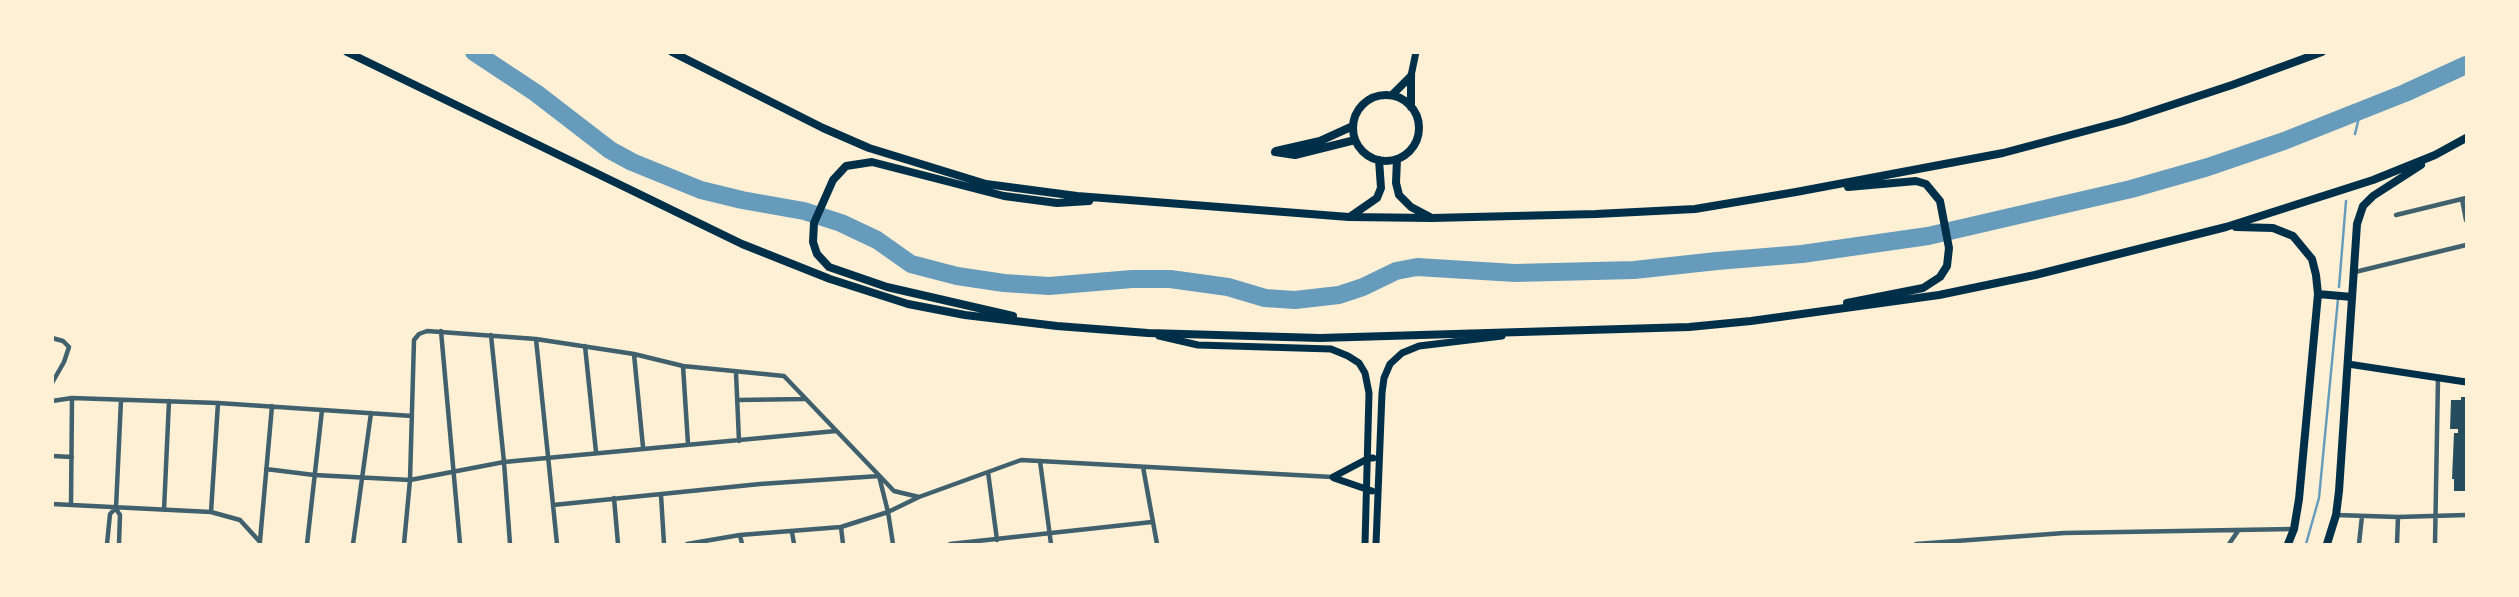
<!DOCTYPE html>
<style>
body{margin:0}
#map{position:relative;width:2519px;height:597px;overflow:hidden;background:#fdf0d5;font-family:Manrope,sans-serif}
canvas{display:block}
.frame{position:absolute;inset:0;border:54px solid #fdf0d5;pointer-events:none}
</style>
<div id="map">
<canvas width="2519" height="597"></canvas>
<div class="frame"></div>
</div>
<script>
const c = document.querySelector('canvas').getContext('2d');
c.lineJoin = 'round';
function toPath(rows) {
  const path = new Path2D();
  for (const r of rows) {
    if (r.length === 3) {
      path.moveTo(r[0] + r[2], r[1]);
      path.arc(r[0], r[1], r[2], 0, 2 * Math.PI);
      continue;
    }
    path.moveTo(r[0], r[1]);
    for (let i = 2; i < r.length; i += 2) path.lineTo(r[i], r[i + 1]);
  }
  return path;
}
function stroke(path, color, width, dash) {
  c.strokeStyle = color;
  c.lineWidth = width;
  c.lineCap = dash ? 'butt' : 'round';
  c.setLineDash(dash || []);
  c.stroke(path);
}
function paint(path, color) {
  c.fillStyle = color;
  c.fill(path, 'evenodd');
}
stroke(toPath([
 [2355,134,2361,109],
 [2339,287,2346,201],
 [2306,544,2319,498,2338,299]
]), '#669bbc', 2.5);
stroke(toPath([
 [474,52,536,93,610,150,632,162,701,190,742,200,804,211,841,223,877,240,911,264,957,276,1004,283,1049,286,1132,279,1170,279,1228,287,1265,298,1295,300,1339,295,1363,287,1396,271,1417,267,1515,273,1634,270,1717,261,1802,254,1928,236,2131,189,2208,167,2284,141,2405,93,2466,65]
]), '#669bbc', 18);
paint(toPath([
 [2461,397,2466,397,2466,491,2454,491,2454,479,2452,479,2454,433,2458,433,2458,429,2450,429,2451,400,2461,400]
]), '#264d5e');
stroke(toPath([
 [2462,199,2466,220],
 [2396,215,2466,198],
 [2355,272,2466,245],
 [441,331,460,544],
 [491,335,504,462,510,544],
 [52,338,63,341,69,347,64,362,52,383],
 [536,339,557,544],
 [585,346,596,452],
 [634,354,643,447],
 [683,366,688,444],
 [736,373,739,441],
 [737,400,805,399],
 [52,401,72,398,218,403,412,416],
 [52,456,72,457],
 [1040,461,1051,544],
 [1143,467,1157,544],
 [266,469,314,475,410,480,504,462,836,431],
 [988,472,997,540],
 [661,495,664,544],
 [614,498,618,544],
 [52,504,211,512,240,520,260,542],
 [71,505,72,398],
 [553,505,760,484,879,476,888,512,893,544],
 [116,509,120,515,119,544],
 [164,510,169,401],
 [211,512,218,403],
 [2336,515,2398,517,2466,515],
 [841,527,843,544],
 [792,532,794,544],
 [740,535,742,544],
 [260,541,272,406],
 [107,544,110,514,116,508,121,400],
 [307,544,322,410],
 [353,544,371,413],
 [404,544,410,480,414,340,419,334,427,331,536,339,634,354,683,366,784,376,894,491,919,497],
 [687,544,740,535,841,527,888,512,919,497,1021,460,1332,477],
 [950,544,1152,522],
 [1916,544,2064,533,2293,529],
 [2229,544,2238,531],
 [2359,544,2362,516],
 [2397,544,2398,517],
 [2435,544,2438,378]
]), '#3f606c', 4.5);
stroke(toPath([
 [1411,76,1416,52],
 [1159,336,1198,345,1331,349,1348,356,1359,363,1365,373,1369,393,1365,544],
 [2348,364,2466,382],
 [1333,477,1369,458,1373,458],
 [1334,478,1372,491],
 [1376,544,1382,393,1384,378,1390,364,1402,353,1419,346,1502,336]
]), '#003049', 7);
stroke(toPath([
 [347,52,742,244,830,279,908,304,965,315,1057,326,1148,333,1320,338,1689,327,1751,321,1939,295,2035,275,2226,227,2373,180,2435,155,2466,138],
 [672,52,823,128,869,148,986,184,1077,196,1349,217,1432,218,1596,214,1695,209,1796,192,2003,153,2123,121,2232,85,2322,52],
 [1411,76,1411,107],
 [1386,128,33],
 [1392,95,1411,76],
 [1276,151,1320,141,1353,126],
 [1275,152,1295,155,1355,140],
 [1397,159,1396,183,1399,195,1411,207,1430,217],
 [1351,216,1377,198,1381,188,1379,160],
 [2236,227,2273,228,2293,236,2312,259,2316,275,2318,294,2299,499,2294,529,2288,544],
 [2318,294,2352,297],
 [1847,303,1923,288,1940,277,1947,266,1949,248,1940,201,1926,184,1916,181,1848,187],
 [1013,316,887,287,829,267,817,254,813,242,814,223,833,180,846,166,872,162,1004,196,1057,203,1089,201],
 [2327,544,2336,515,2339,491,2357,224,2363,206,2373,196,2421,165]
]), '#003049', 8);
</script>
